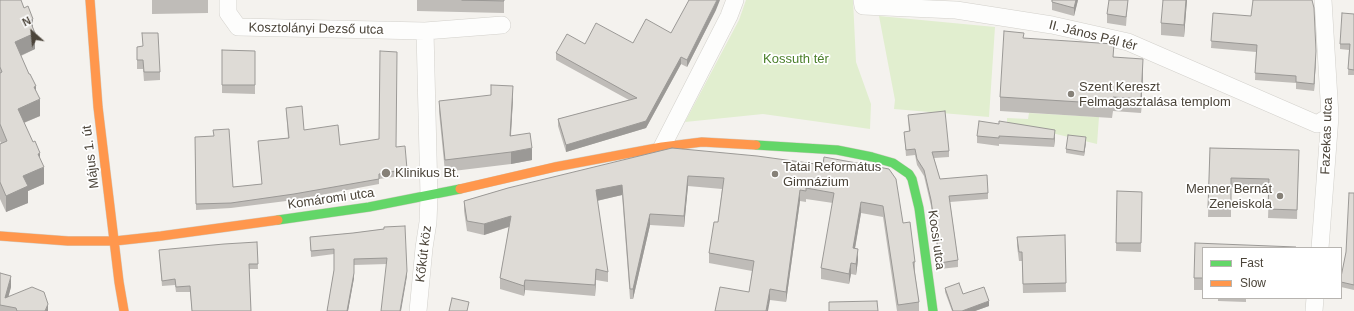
<!DOCTYPE html>
<meta charset="utf-8">
<style>
body{margin:0}
#map{position:relative;width:1354px;height:311px;overflow:hidden;background:#f4f2ee;font-family:Arial,sans-serif}
canvas{display:block}
.legend{position:absolute;left:1202px;top:247px;width:140px;height:52px;box-sizing:border-box;background:#fff;border:1px solid #b7b4b0;margin:0;padding:5px 7px;list-style:none;font-size:12px;color:#4b4439}
.legend li{display:flex;align-items:center;gap:8px;height:20px}
.legend b{width:20px;border:1px solid #b7b4b0}
.north{position:absolute;left:12px;top:12px;width:40px;height:40px;-webkit-text-stroke:3px #fff;paint-order:stroke;rotate:333deg;font-size:11px;font-weight:700;line-height:16px;text-align:center;color:#4b4439}
.north::after{content:'';display:block;margin:auto;width:14px;height:18px;background:#4b4439;clip-path:polygon(50% 0,100% 100%,50% 72%,0 100%)}
</style>
<div id="map">
<canvas width="1354" height="311"></canvas>
<ul class="legend">
<li><b style="height:5px;background:#63d668"></b>Fast</li>
<li><b style="height:5px;background:#ff974d"></b>Slow</li>
</ul>
<div class="north">N</div>
</div>
<script>
const c = document.querySelector('canvas').getContext('2d');
c.lineJoin = 'round';
function paint(path, color) {
  c.fillStyle = color;
  c.fill(path, 'evenodd');
}
function toPath(rows) {
  const path = new Path2D();
  for (const r of rows) {
    path.moveTo(r[0], r[1]);
    for (let i = 2; i < r.length; i += 2) path.lineTo(r[i], r[i + 1]);
  }
  return path;
}
function stroke(path, color, width, dash) {
  c.strokeStyle = color;
  c.lineWidth = width;
  c.lineCap = dash ? 'butt' : 'round';
  c.setLineDash(dash || []);
  c.stroke(path);
}
function drawText(font, color, halo, rows, align = 'center') {
  c.font = font + ' Arial,sans-serif';
  c.lineWidth = 3.5;
  c.setLineDash([]);
  c.textBaseline = 'middle';
  c.strokeStyle = halo;
  c.fillStyle = color;
  for (const [text, x, y, turn = 0] of rows) {
    c.save();
    c.translate(x, y);
    c.rotate((+turn || 0) * Math.PI / 180);
    c.textAlign = isNaN(turn) ? turn : align;
    if (halo) c.strokeText(text, 0, 0);
    c.fillText(text, 0, 0);
    c.restore();
  }
}
paint(toPath([
 [746,0,853,0,856,62,871,104,870,129,763,114,685,122,739,20],
 [879,16,995,27,989,117,894,109,895,100],
 [1029,113,1099,117,1097,144,1056,134,1007,131,1007,118,1028,119]
]), '#e1eecf');
const street = toPath([
 [228,0,228,13,238,27,425,31,502,25],
 [862,0,863,6,956,10,1052,25,1128,42,1317,124,1330,116],
 [662,147,729,16,735,0],
 [1320,248,1330,116,1323,0],
 [418,311,424,248,428,222,429,196,425,31],
 [1314,311,1315,298]
]);
const fast = toPath([
 [756,145,837,150,872,157,893,163,909,174,912,179,919,208,933,311],
 [278,220,369,207,460,189]
]);
const slow = toPath([
 [90,0,98,107,119,282,124,311],
 [460,189,555,167,662,147,702,142,756,145],
 [0,236,68,241,115,241,161,236,278,220]
]);
stroke(street, '#d2d0cb', 18);
stroke(fast, '#d3cfc5', 10);
stroke(slow, '#d3cfc5', 10);
stroke(street, '#fdfdfc', 17);
stroke(fast, '#63d668', 9);
stroke(slow, '#ff974d', 9);
paint(toPath([
 [0,0,33,28,35,49,21,56,36,90,40,116,24,123,40,159,44,184,28,191,28,203,6,212,0,199,0,144,1,143,0,141],
 [152,0,208,0,208,13,152,14],
 [417,0,504,0,504,13,417,11],
 [1078,0,1074,16,1052,10,1052,2],
 [1128,0,1126,26,1107,23,1107,14],
 [1187,0,1184,37,1161,35,1161,23],
 [716,10,687,67,681,64,646,128,566,152,558,126,558,119,629,100,556,60,556,53,585,44,633,43,671,33],
 [1213,13,1316,58,1314,91,1296,89,1296,83,1255,80,1256,52,1211,48],
 [1354,14,1354,75,1348,75,1349,50,1340,49,1340,44],
 [1024,38,1114,57,1143,73,1141,113,1113,111,1112,118,1000,111,1000,97],
 [137,47,160,72,160,80,144,81,143,69,137,69],
 [222,50,255,51,255,94,222,93],
 [513,98,511,136,532,160,511,164,445,172,439,112,439,101],
 [286,108,304,130,340,145,396,147,407,169,407,175,379,179,379,184,294,200,231,208,196,210,195,137,233,187,262,184,258,141,288,138],
 [908,115,949,151,949,157,934,158,940,179,988,193,988,199,950,202,958,260,958,267,940,269,931,206,924,176,917,165,915,155,906,156,904,132,909,132],
 [999,124,1055,137,1054,147,999,144,999,146,977,143,977,136],
 [1086,142,1084,156,1066,153,1066,149],
 [1210,148,1299,150,1297,219,1268,218,1269,188,1231,187,1231,217,1208,217],
 [824,157,903,223,915,262,915,273,919,302,919,311,897,311,883,217,861,213,855,249,858,260,856,275,851,274,849,284,821,279,821,268,833,203,806,199,806,202,800,201,786,302,770,300,749,292,752,271,709,263,709,253,718,222,722,189,688,186,684,227,650,225,633,299,630,299,622,195,597,201,608,272,608,282,596,280,595,296,525,290,524,296,500,289,500,278,509,227,484,235,467,231,464,211,464,201,508,188,823,165],
 [1117,191,1142,192,1141,252,1116,251],
 [1354,193,1354,290,1341,287,1341,277,1346,252],
 [384,229,407,276,387,264,354,265,354,278,348,311,327,311,334,270,334,254,311,257,310,237,353,233],
 [1065,235,1066,292,1023,293,1022,261,1019,261,1017,246,1017,237],
 [257,242,258,269,249,269,251,311,192,311,190,292,176,292,175,285,162,286,159,250],
 [1203,248,1203,290,1194,290,1194,278],
 [0,273,11,287,8,297,48,311,0,311],
 [945,288,963,294,989,306,975,311,952,311,945,292],
 [1218,298,1246,298,1246,302,1218,301]
]), '#bfbcb8');
paint(toPath([
 [717,0,720,0,716,10,687,67,687,60],
 [1076,0,1078,0,1074,16,1074,8],
 [1186,0,1187,0,1184,37,1184,25],
 [33,19,33,34,35,33,35,49,15,58,15,42,30,21],
 [1316,51,1316,58,1314,91,1314,84],
 [681,57,681,64,646,128,566,152,566,145,646,121],
 [1143,59,1143,73,1141,113,1141,99],
 [36,86,36,101,40,99,40,116,18,125,18,109,34,87],
 [513,86,513,98,510,148,510,136],
 [1055,130,1055,137,1054,147,1054,139],
 [1086,137,1086,142,1084,156,1084,152],
 [532,148,532,160,511,164,511,152],
 [40,153,40,169,44,167,44,184,28,191,28,203,6,212,6,196,23,176,38,154],
 [688,176,688,186,684,227,684,216],
 [622,185,622,195,596,201,596,190],
 [800,190,800,201,786,302,786,292],
 [861,202,861,213,853,259,853,248],
 [650,214,650,225,633,299,633,289],
 [511,216,511,226,484,235,484,224],
 [858,249,858,260,856,275,856,264],
 [851,263,851,274,849,284,849,274],
 [596,269,596,280,595,296,595,285],
 [407,271,407,276,401,311,400,311],
 [354,273,354,278,348,311,347,311],
 [11,276,11,287,6,306,5,298],
 [525,280,525,290,524,296,524,286],
 [770,289,770,300,768,311,766,311],
 [989,301,989,306,975,311,962,311],
 [48,304,48,311,45,311]
]), '#9b9996');
const building = toPath([
 [0,0,21,0,24,8,28,6,33,19,30,21,35,33,15,42,29,74,30,74,36,86,34,87,40,99,18,109,33,142,35,141,40,153,38,154,44,167,23,176,28,186,6,196,0,182,0,144,7,141,0,124,0,73,2,72,0,67,0,0],
 [462,0,504,0,504,1,462,0],
 [689,0,717,0,687,60,681,57,646,121,566,145,558,119,637,98,556,53,567,34,585,44,596,23,633,43,646,19,671,33,689,0],
 [1052,0,1076,0,1074,8,1052,2,1052,0],
 [1109,0,1128,0,1126,17,1107,14,1109,0],
 [1163,0,1186,0,1184,25,1161,23,1163,0],
 [1253,0,1312,0,1314,8,1316,51,1314,84,1296,82,1296,76,1255,73,1257,45,1211,41,1213,13,1251,16,1253,0],
 [1342,13,1354,14,1354,70,1348,69,1350,44,1340,44,1342,13],
 [1004,31,1024,33,1023,38,1114,44,1113,57,1143,59,1141,99,1113,97,1112,104,1000,97,1004,31],
 [142,33,158,33,160,72,144,72,143,60,137,60,137,47,143,46,142,33],
 [222,50,255,51,255,85,222,85,222,50],
 [380,51,397,52,396,147,405,146,407,169,379,174,379,179,294,194,231,203,196,204,195,137,214,136,213,130,229,129,233,187,262,184,258,141,289,138,286,108,302,106,304,130,338,125,340,145,379,139,380,51],
 [491,85,513,86,510,136,530,133,532,148,511,152,445,160,439,101,491,95,491,85],
 [945,111,949,151,932,152,940,179,987,175,988,193,949,196,958,260,940,263,931,200,924,170,917,159,915,149,906,150,904,132,910,131,908,115,945,111],
 [979,121,999,124,999,121,1055,130,1054,139,999,136,999,138,977,136,979,121],
 [1068,135,1086,137,1084,152,1066,149,1068,135],
 [672,148,757,156,823,165,824,157,889,169,896,179,903,223,910,222,915,262,913,262,919,302,898,305,883,206,861,202,853,248,858,249,856,264,851,263,849,274,821,268,834,193,806,188,806,191,800,190,786,292,770,289,766,311,715,311,720,287,749,292,754,261,709,253,714,222,718,222,724,178,688,176,684,216,650,214,633,289,630,289,622,185,596,190,608,272,596,269,595,285,525,280,524,286,500,278,511,216,484,224,467,221,464,201,508,188,672,148],
 [1210,148,1299,150,1297,210,1268,209,1269,179,1231,178,1231,208,1208,208,1210,148],
 [1117,191,1142,192,1141,243,1116,243,1117,191],
 [1349,193,1354,193,1354,285,1341,282,1341,277,1346,252,1349,193],
 [405,226,407,271,400,311,381,311,387,258,354,259,354,273,347,311,327,311,334,270,334,249,311,251,310,237,353,233,384,229,384,227,405,226],
 [1065,235,1066,283,1023,284,1022,252,1019,252,1017,237,1065,235],
 [257,242,258,264,249,264,251,311,192,311,190,286,176,287,175,279,162,281,159,250,224,244,257,242],
 [1195,243,1296,247,1296,248,1203,248,1203,278,1194,278,1195,243],
 [0,273,11,276,5,298,32,287,44,292,48,304,45,311,17,311,16,308,0,305,0,273],
 [959,283,963,294,984,287,989,301,962,311,953,311,945,288,959,283],
 [452,298,469,302,467,311,449,311,452,298],
 [877,301,878,311,829,311,829,302,877,301]
]);
paint(building, '#dedbd6');
stroke(building, '#9b9996', 1);
for (const [x, y, r, color] of [
 [1071,94,4,"#868178"],
 [386,173,5,"#868178"],
 [775,174,4,"#868178"],
 [1280,196,4,"#868178"]
]) {
  const dot = new Path2D();
  dot.arc(x, y, r, 0, 2 * Math.PI);
  c.fillStyle = color;
  c.fill(dot);
  stroke(dot, '#fff', 1.5);
}
drawText('13px', '#4b4439', '#fff', [
 ["Kosztolányi Dezső utca",316,29,1],
 ["II. János Pál tér",1093,36,14],
 ["Fazekas utca",1327,136,-88],
 ["Május 1. út",91,157,-97],
 ["Komáromi utca",331,199,-8],
 ["Kocsi utca",936,240,82],
 ["Kőkút köz",424,254,-83]
]);
drawText('13px', '#4a7f2a', '#fff', [
 ["Kossuth tér",796,59]
]);
drawText('13px', '#4b4439', '#fff', [
 ["Szent Kereszt",1079,87],
 ["Felmagasztalása templom",1079,102],
 ["Tatai Református",783,167],
 ["Gimnázium",783,182],
 ["Klinikus Bt.",395,173],
 ["Menner Bernát",1272,189,"right"],
 ["Zeneiskola",1272,204,"right"]
], 'left');
</script>
